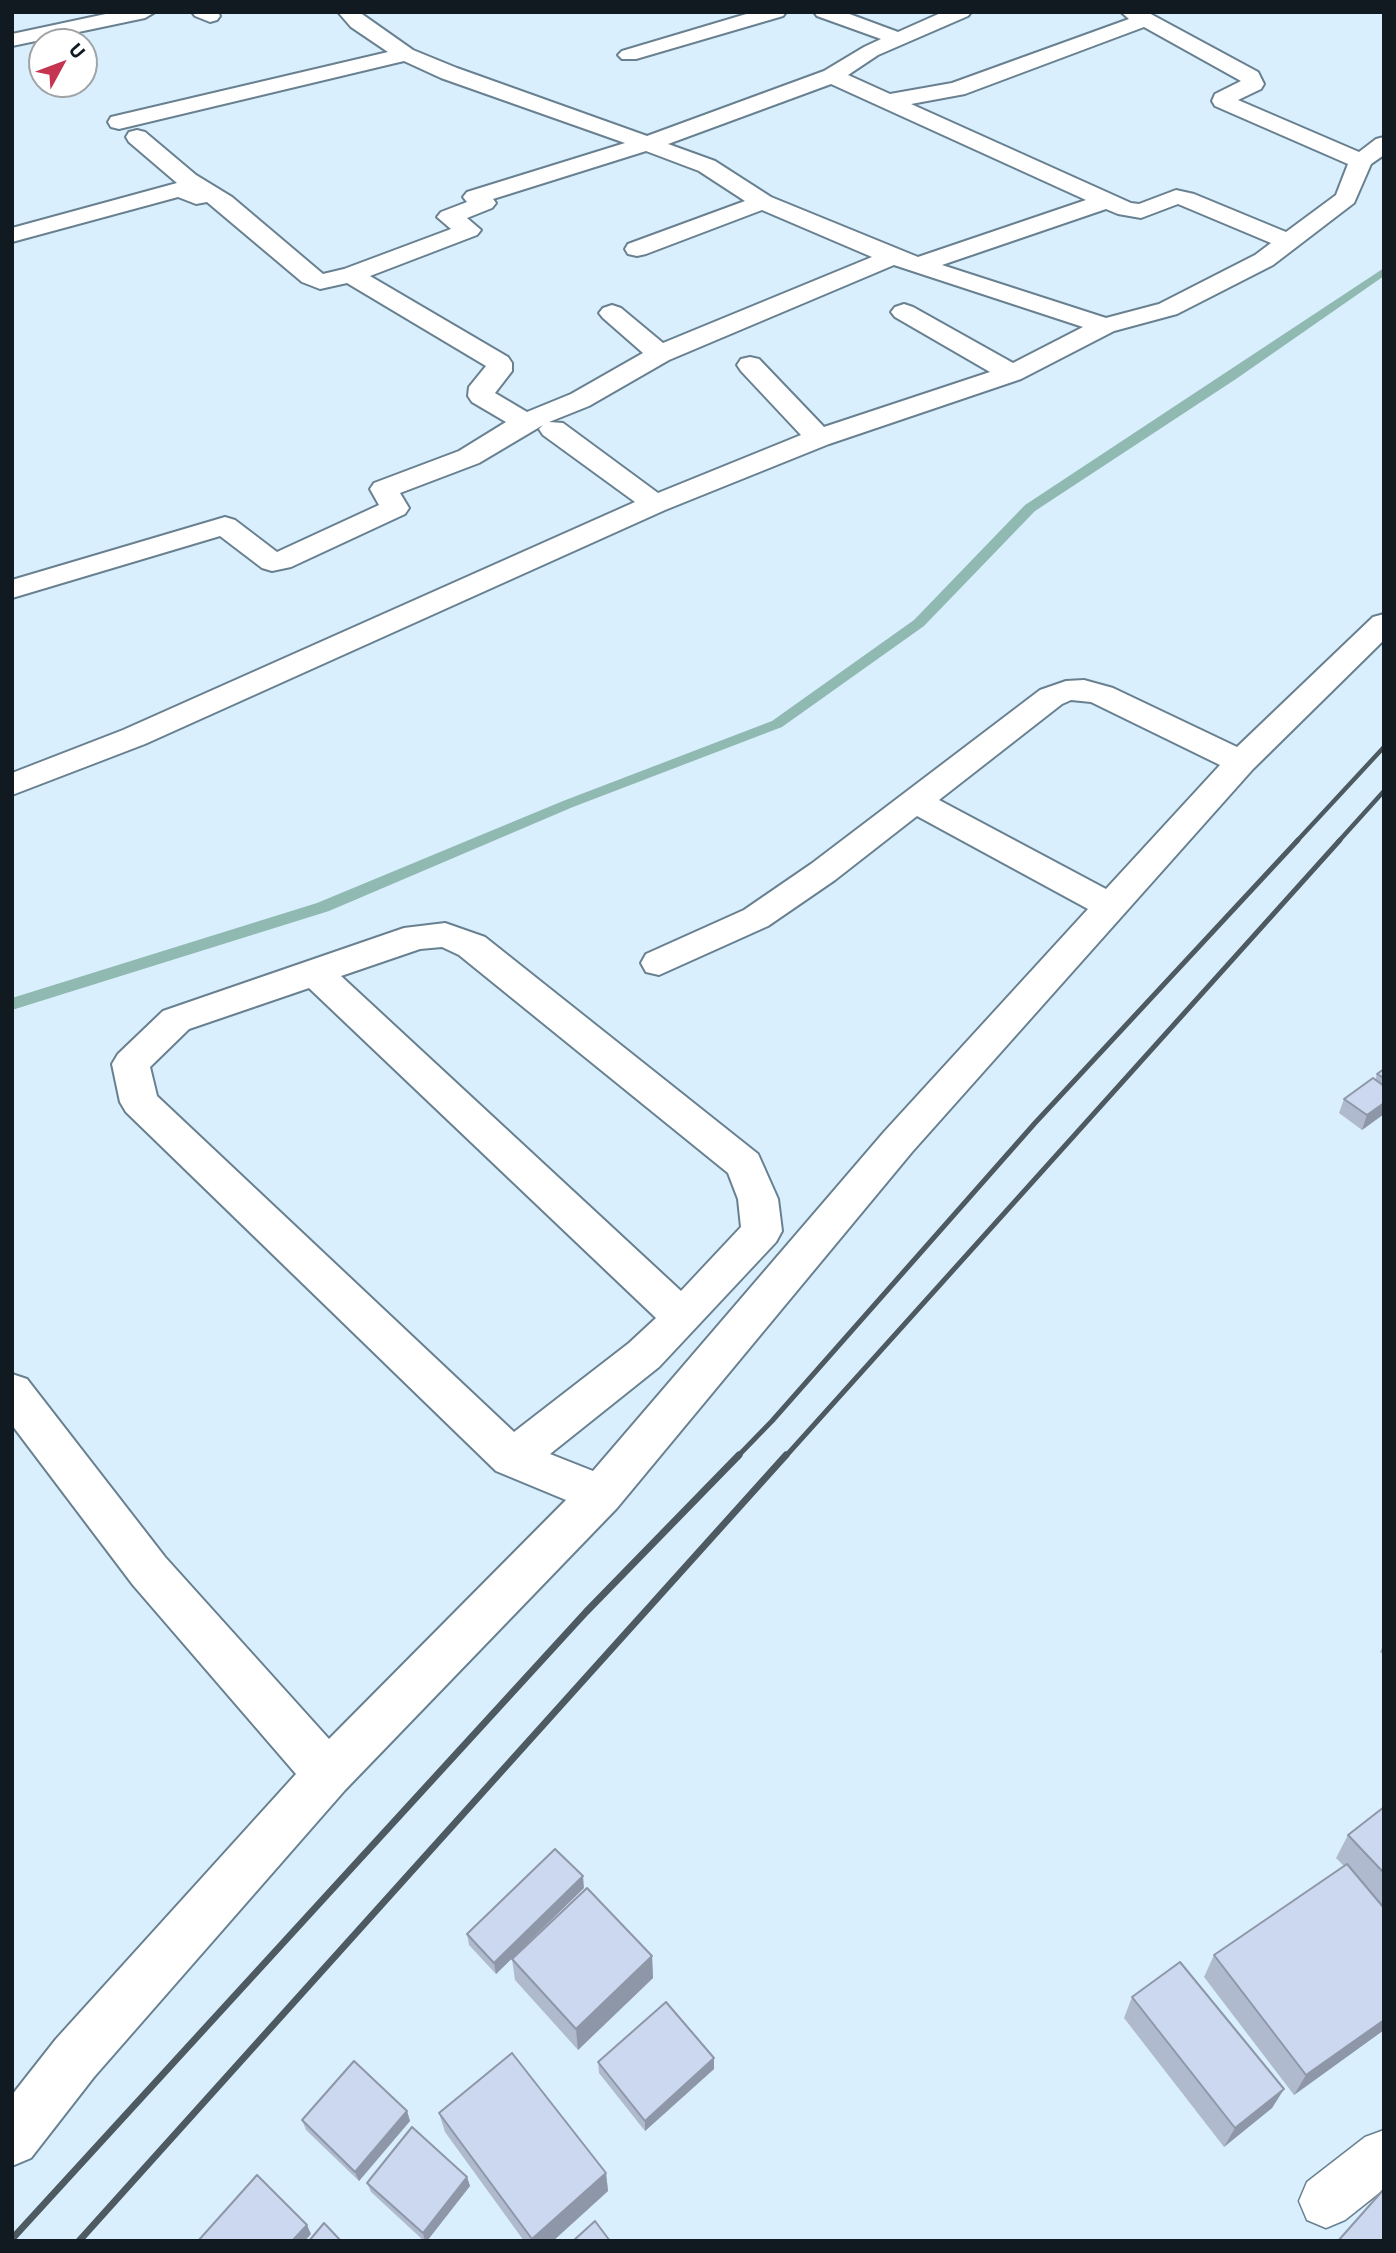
<!DOCTYPE html>
<style>
body{margin:0}
#map{position:relative;width:1396px;height:2253px;overflow:hidden;background:#daeffd;font-family:"IBM Plex Sans",sans-serif}
canvas{display:block}
.frame{position:absolute;inset:0;border:14px solid #111a20;pointer-events:none}
.north{position:absolute;left:28px;top:28px;width:70px;height:70px;box-sizing:border-box;background:#fff;border:2px solid #a0a3a6;border-radius:50%;rotate:49deg;font-size:19px;font-weight:700;line-height:28px;text-align:center;color:#111a20}
.north::after{content:'';display:block;margin:auto;width:24px;height:32px;background:#c5354f;clip-path:polygon(50% 0,100% 100%,50% 72%,0 100%)}
</style>
<div id="map">
<canvas width="1396" height="2253"></canvas>
<div class="frame"></div>
<div class="north">U</div>
</div>
<script>
const c = document.querySelector('canvas').getContext('2d');
c.lineJoin = 'round';
function toPath(rows) {
  const path = new Path2D();
  for (const r of rows) {
    path.moveTo(r[0], r[1]);
    for (let i = 2; i < r.length; i += 2) path.lineTo(r[i], r[i + 1]);
  }
  return path;
}
function paint(path, color) {
  c.fillStyle = color;
  c.fill(path, 'evenodd');
}
function stroke(path, color, width, dash) {
  c.strokeStyle = color;
  c.lineWidth = width;
  c.lineCap = dash ? 'butt' : 'round';
  c.setLineDash(dash || []);
  c.stroke(path);
}
paint(toPath([
 [1384,268,1384,276,1236,379,1035,511,924,626,782,727,573,807,329,911,12,1010,12,998,317,903,563,801,772,721,914,620,1025,505,1384,268]
]), '#90bab1');
const lane = toPath([
 [1384,2130,1384,2189,1345,2220,1326,2228,1307,2220,1299,2201,1307,2182,1365,2137,1384,2130]
]);
const street = toPath([
 [115,12,155,12,145,18,12,46,12,34,115,12],
 [192,12,218,12,220,16,217,20,210,22,195,16,192,12],
 [338,12,359,12,413,50,457,68,647,136,824,71,864,47,881,39,817,16,814,12,844,12,898,32,943,12,971,12,968,16,878,55,848,75,890,94,952,83,1129,19,1121,12,1147,12,1258,72,1264,84,1261,89,1238,100,1359,152,1376,139,1384,137,1384,155,1371,164,1354,203,1273,265,1177,314,1114,331,1021,379,829,444,665,510,145,744,12,795,12,773,123,730,635,502,543,435,539,429,543,425,479,463,400,493,409,508,405,514,291,567,272,571,262,568,220,536,12,598,12,580,225,517,235,520,277,552,379,505,370,489,374,483,459,451,506,422,472,402,468,396,469,387,486,366,347,283,320,289,302,282,207,202,196,204,178,197,12,242,12,228,177,183,129,142,126,137,129,132,137,130,145,132,196,175,232,197,323,274,344,269,451,229,437,217,441,212,467,202,463,197,467,192,625,143,441,78,404,61,119,129,111,127,108,122,111,117,388,52,351,27,338,12],
 [1144,27,1241,81,1215,94,1212,101,1215,106,1348,164,1336,195,1286,232,1194,194,1176,190,1139,204,1131,203,911,104,965,94,1144,27],
 [831,84,1086,200,918,257,771,197,715,161,668,144,831,84],
 [646,151,699,171,745,201,628,244,625,249,628,254,637,256,646,254,762,210,872,257,663,343,621,308,612,305,603,308,599,313,603,318,643,353,571,394,527,412,495,393,512,371,512,363,508,357,370,276,477,235,481,230,467,218,492,208,496,203,493,199,646,151],
 [1178,204,1271,243,1255,255,1159,304,1106,318,942,265,1106,209,1118,214,1141,218,1178,204],
 [894,265,1083,327,1013,363,913,307,904,304,895,307,891,312,895,317,990,372,824,427,759,359,750,357,741,359,737,365,741,371,801,435,658,493,563,423,549,422,589,406,669,360,894,265],
 [753,12,786,12,783,16,636,59,622,59,618,55,622,51,753,12],
 [1384,614,1384,640,1253,769,912,1152,617,1508,345,1790,94,2077,31,2158,12,2166,12,2095,56,2039,296,1774,133,1585,12,1425,12,1374,27,1379,165,1557,329,1739,566,1500,496,1471,126,1112,120,1102,112,1064,118,1054,163,1011,404,928,445,923,485,937,758,1154,778,1199,782,1231,776,1242,659,1367,550,1454,593,1471,884,1132,1088,909,917,816,835,880,768,926,659,975,646,972,641,963,646,954,744,910,811,864,1040,690,1066,681,1084,680,1113,688,1237,747,1373,617,1384,614],
 [1071,700,1091,702,1220,765,1106,889,939,800,1062,704,1071,700],
 [442,947,459,955,728,1173,738,1199,741,1227,681,1291,341,976,420,949,442,947],
 [309,988,656,1318,629,1343,514,1432,157,1096,150,1067,189,1029,309,988]
]);
stroke(lane, '#688090', 3);
stroke(street, '#688090', 4);
paint(lane, '#fff');
paint(street, '#fff');
stroke(toPath([
 [1296,842,1384,747],
 [1338,842,1384,791]
]), '#4d5a62', 4.5);
stroke(toPath([
 [737,1457,772,1421,1035,1123,1298,840],
 [785,1457,1340,840]
]), '#4d5a62', 5);
stroke(toPath([
 [12,2239,586,1612,739,1455],
 [79,2241,786,1455]
]), '#4d5a62', 7);
paint(toPath([
 [1384,1069,1384,1114,1362,1130,1339,1113,1344,1099,1375,1080,1377,1074],
 [1384,1644,1384,1655,1380,1652],
 [1384,1807,1384,2030,1294,2095,1204,1977,1214,1955,1344,1866,1336,1858,1348,1835],
 [584,1888,496,1974,469,1945,467,1934],
 [652,1956,653,1978,578,2050,515,1980,512,1959],
 [1132,1997,1284,2089,1272,2108,1224,2147,1124,2018],
 [714,2058,714,2069,645,2131,599,2073,598,2062],
 [407,2111,410,2121,359,2181,306,2130,302,2120],
 [439,2113,606,2173,608,2191,553,2241,524,2241,445,2132],
 [467,2177,470,2186,427,2241,424,2241,371,2192,367,2183]
]), '#afbace');
paint(toPath([
 [1384,1103,1384,1114,1362,1130,1367,1115],
 [583,1876,584,1888,496,1974,494,1963],
 [652,1956,653,1978,578,2050,576,2029],
 [1384,2020,1384,2030,1294,2095,1306,2075],
 [714,2058,714,2069,645,2131,645,2121],
 [1284,2089,1272,2108,1224,2147,1235,2128],
 [407,2111,410,2121,359,2181,355,2172],
 [606,2173,608,2191,553,2241,533,2241,532,2239],
 [467,2177,470,2186,427,2241,425,2241,423,2233],
 [307,2225,311,2234,305,2241,292,2241]
]), '#8e97a8');
const building = toPath([
 [1384,1069,1384,1078,1377,1074,1384,1069],
 [1373,1078,1384,1086,1384,1103,1367,1115,1344,1099,1373,1078],
 [1384,1807,1384,1873,1348,1835,1384,1807],
 [555,1849,583,1876,494,1963,467,1934,555,1849],
 [1347,1864,1384,1908,1384,2020,1306,2075,1214,1955,1347,1864],
 [587,1888,652,1956,576,2029,512,1959,587,1888],
 [1180,1962,1284,2089,1235,2128,1132,1997,1180,1962],
 [666,2002,714,2058,645,2121,598,2062,666,2002],
 [512,2053,606,2173,532,2239,439,2113,512,2053],
 [354,2061,407,2111,355,2172,302,2120,354,2061],
 [412,2127,467,2177,423,2233,367,2183,412,2127],
 [257,2175,307,2225,292,2241,198,2241,257,2175],
 [1384,2189,1384,2241,1338,2241,1384,2189],
 [595,2221,610,2241,573,2241,595,2221],
 [324,2223,341,2241,309,2241,324,2223]
]);
paint(building, '#cbd8f0');
stroke(building, '#8e97a8', 2);
</script>
